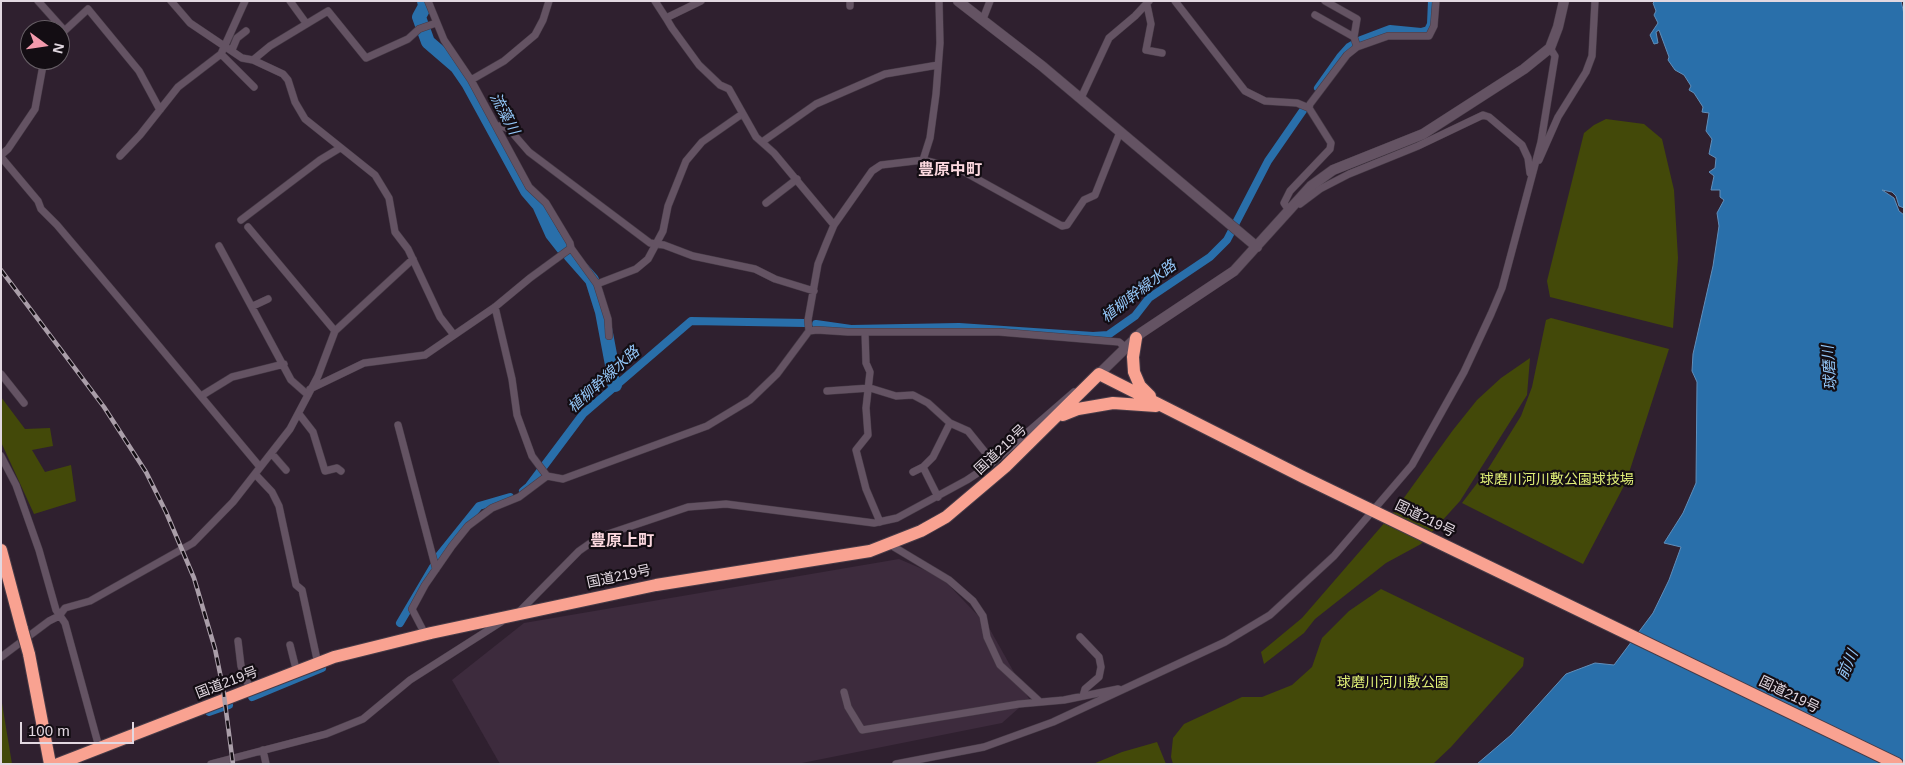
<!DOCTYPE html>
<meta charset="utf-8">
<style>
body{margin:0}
#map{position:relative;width:1905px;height:765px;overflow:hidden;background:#2f202f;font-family:Arial,sans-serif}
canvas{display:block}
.frame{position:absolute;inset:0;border:2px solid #e2d8e1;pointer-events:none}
.north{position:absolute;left:20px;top:20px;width:50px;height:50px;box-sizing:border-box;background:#130d13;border:1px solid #665e65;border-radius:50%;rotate:104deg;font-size:14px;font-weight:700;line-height:20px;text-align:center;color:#e2d8e1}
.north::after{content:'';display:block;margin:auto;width:18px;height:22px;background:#f29aac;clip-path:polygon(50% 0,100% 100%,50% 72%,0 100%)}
.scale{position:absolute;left:20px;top:722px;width:114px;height:22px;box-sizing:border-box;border:2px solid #e2d8e1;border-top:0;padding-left:6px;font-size:15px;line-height:18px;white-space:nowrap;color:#e2d8e1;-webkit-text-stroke:4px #130d13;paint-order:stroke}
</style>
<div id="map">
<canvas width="1905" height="765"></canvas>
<div class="frame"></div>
<div class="north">N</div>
<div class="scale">100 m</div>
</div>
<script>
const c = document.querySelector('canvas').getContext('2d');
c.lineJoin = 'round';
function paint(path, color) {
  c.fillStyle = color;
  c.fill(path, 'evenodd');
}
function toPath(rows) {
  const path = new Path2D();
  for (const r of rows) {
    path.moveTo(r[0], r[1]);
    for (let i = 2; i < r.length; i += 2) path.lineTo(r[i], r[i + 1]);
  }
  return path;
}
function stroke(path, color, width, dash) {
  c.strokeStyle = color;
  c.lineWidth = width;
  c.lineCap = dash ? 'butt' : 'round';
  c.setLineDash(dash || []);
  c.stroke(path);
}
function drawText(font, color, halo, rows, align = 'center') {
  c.font = font + ' Arial,"Noto Sans JP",sans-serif';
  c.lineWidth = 4.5;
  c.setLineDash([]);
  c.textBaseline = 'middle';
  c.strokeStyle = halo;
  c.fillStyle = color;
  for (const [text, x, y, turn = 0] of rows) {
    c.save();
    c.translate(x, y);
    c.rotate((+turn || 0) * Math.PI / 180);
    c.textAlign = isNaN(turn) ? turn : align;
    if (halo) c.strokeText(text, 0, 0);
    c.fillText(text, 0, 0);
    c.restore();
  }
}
paint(toPath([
 [899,559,941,577,988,626,1029,699,1002,723,797,764,500,764,452,680,524,623]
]), '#3d2b3d');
paint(toPath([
 [1606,119,1644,124,1662,139,1674,190,1678,258,1673,328,1550,297,1547,281,1584,133,1594,125],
 [1551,318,1669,349,1626,482,1583,564,1462,503,1488,469,1521,416,1532,387,1546,320],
 [1530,358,1527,395,1460,501,1421,544,1386,563,1315,619,1304,633,1264,664,1261,652,1302,618,1393,513,1453,430,1477,400,1501,378],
 [1,397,25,429,50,428,53,446,32,450,45,472,71,465,76,501,34,514,1,442],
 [1381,589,1524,658,1523,666,1451,747,1433,764,1173,764,1171,757,1173,738,1184,724,1242,697,1262,697,1292,685,1312,667,1322,638,1349,611],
 [1,697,12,764,1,764],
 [1157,742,1166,764,1093,764,1122,752]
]), '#434909');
const water = toPath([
 [1655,1,1901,1,1904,14,1904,208,1899,206,1896,196,1892,192,1882,190,1894,198,1899,211,1904,215,1904,764,1477,764,1511,735,1566,674,1595,663,1614,665,1653,613,1669,580,1681,547,1664,543,1683,513,1696,483,1697,382,1692,371,1693,354,1713,266,1719,226,1717,213,1724,200,1720,197,1720,190,1711,190,1714,176,1709,172,1715,168,1716,158,1709,154,1712,139,1706,131,1709,113,1702,112,1703,107,1694,93,1689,90,1691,86,1684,75,1675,70,1668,60,1669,57,1659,30,1656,32,1658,43,1654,44,1650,35,1658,23,1654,15,1656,11,1653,3,1655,1]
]);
paint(water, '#296faa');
stroke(water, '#608eba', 1);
stroke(toPath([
 [1318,88,1340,57,1349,47,1361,40,1390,29,1421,32,1428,30,1431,24,1432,1],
 [816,324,851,329,959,327,1093,336,1108,335,1135,316,1149,298,1210,257,1227,240,1268,161,1304,109],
 [523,491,529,486,583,414,691,321,805,323],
 [438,557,479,506,510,497],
 [400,623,433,567],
 [252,697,322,668],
 [209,712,229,705]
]), '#296faa', 8);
stroke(toPath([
 [424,1,425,6,419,17,428,42,457,67,468,83,527,191,539,205,552,234,563,248],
 [570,255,592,280,602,312,612,365,612,379,615,385]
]), '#296faa', 14);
const street = toPath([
 [38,1,64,30],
 [171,1,190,23,242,58,253,60,283,74,288,80,295,102,305,119,375,175,389,198,395,232,408,249,440,317,454,335],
 [290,1,306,23],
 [655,1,666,18],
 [701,1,666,18,672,28,699,65,720,85,729,89,756,137,774,153,834,225],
 [850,1,850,6],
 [1175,1,1245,91,1265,101,1297,103,1309,108],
 [1325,1,1357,19,1354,37,1357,47],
 [1147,5,1151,24,1146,50,1162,53],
 [1315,15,1354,37],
 [983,19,990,1],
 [60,35,88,9,139,71,160,110],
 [232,50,237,38,246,31],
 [221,54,254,87],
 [253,60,270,46,328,11,366,58,408,39,419,29,436,23],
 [471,80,504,61,535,35,543,20,549,1],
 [1081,98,1109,38,1135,16,1149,1],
 [496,126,502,126,509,129,529,152,650,243,664,245,693,256,755,269,775,279,814,291],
 [762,142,816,104,885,74,938,65],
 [1,155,8,149,35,109,44,60],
 [120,156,140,135,178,87,221,54,245,1],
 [1,157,38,201,41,209,57,225,128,309,260,467],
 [923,160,930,138,936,94,940,43,939,1],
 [1539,160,1558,117,1586,72,1592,56,1595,1],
 [766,203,797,179],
 [1300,204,1320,189,1349,174,1418,146,1483,115,1489,117,1522,145,1528,158,1530,173],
 [1288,209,1284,203,1290,191,1330,149,1331,143,1309,108,1310,104,1347,55,1357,47,1388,36,1429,36,1434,26,1436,1],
 [241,220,320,160,340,148],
 [248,227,335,331],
 [219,246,291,380,308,395],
 [571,248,597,284,608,319,609,336],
 [597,284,636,269,648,259,663,231,668,206,686,161,702,142,742,114],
 [253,306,268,299],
 [495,307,512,379,517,415,532,456,547,476,563,479,707,426,750,400,777,374,809,331,817,330,848,332,999,332,1119,342,1125,347],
 [809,331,808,320,818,264,826,244,834,225,872,171,881,165,923,160,959,169,1062,226,1067,225,1084,200,1095,195,1120,132],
 [865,332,866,363,870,372,866,408,868,435,856,450,866,489,880,522],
 [1,374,24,403],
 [310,389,364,363,425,355,495,307,530,278,571,248,570,243,546,203,529,187,471,80,444,40,428,1],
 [827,391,870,388,896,396,913,395,928,403,950,423,968,431,993,462],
 [201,396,232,377,284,364],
 [299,414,313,432,325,471,337,468,341,471],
 [398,425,436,569],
 [272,454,286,470],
 [1,456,16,485,39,550,56,610,65,623,99,747],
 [923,467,933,457,950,423],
 [913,472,923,467,938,497],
 [255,474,272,492,279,506,296,585,302,590,318,664],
 [889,544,949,580,973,601,983,616,987,637,1000,665,1039,701],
 [517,614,579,551,599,537,688,507,726,504,874,523,897,518,967,480,991,464,1074,392],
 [425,634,412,609,425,585,452,546,468,526,492,508,519,497,547,476],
 [1080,637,1099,657,1101,667,1099,677,1085,689,1083,696],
 [238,641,241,666,250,689],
 [290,645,297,673],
 [1,657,49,621,59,616,65,608,90,601,193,543,233,502,290,429,318,376,335,331,413,259],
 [844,692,848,707,862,730,1019,704,1064,700,1118,689],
 [263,750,266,764],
 [211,764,326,734,363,719,410,680,501,622],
 [896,764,984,747,1053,722,1225,642,1270,615,1334,556,1412,465,1464,372,1491,314,1502,288,1541,142,1555,56,1550,48]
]);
const secondary = toPath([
 [958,1,1042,66,1257,247],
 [1099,374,1141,333,1234,271,1311,186,1333,170,1423,134,1524,69,1550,48,1558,27,1564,1]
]);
const highway = toPath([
 [1136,338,1133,357,1134,372,1140,386,1150,396],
 [1063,415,1078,409,1113,403,1156,406],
 [1,550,22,629],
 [29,654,50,764],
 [58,764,334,657,431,633,656,585,870,551,921,531,946,517,1005,467,1099,374,1303,477,1897,764]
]);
stroke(street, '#473b47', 8);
stroke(secondary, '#473b47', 11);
stroke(highway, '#473b47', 14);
stroke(street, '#645363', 7);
stroke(secondary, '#645363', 10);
stroke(highway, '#f9a291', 12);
const rail = toPath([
 [1,270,104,407,146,472,166,512,194,578,215,649,223,688,233,764]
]);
stroke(rail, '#aa9ea9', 4.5);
stroke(rail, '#130d13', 2.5, [8]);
const highwayBridge = toPath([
 [22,629,29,654]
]);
stroke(highwayBridge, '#473b47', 14, []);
stroke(highwayBridge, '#f9a291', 12);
drawText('14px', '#e2d8e1', '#130d13', [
 ["国道219号",1001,450,-43],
 ["国道219号",1425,519,26],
 ["国道219号",619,577,-12],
 ["国道219号",227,683,-21],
 ["国道219号",1789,695,26]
]);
drawText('14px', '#e1f077', '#130d13', [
 ["球磨川河川敷公園球技場",1557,480],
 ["球磨川河川敷公園",1393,683]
]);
drawText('italic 15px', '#93c6f7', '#130d13', [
 ["流藻川",504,114,62],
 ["植柳幹線水路",1139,292,-38],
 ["球磨川",1830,368,-94],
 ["植柳幹線水路",604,380,-42],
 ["前川",1848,665,-66]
]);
drawText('bold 16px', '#fbd8de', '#130d13', [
 ["豊原中町",950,171],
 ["豊原上町",622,542]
]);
</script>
